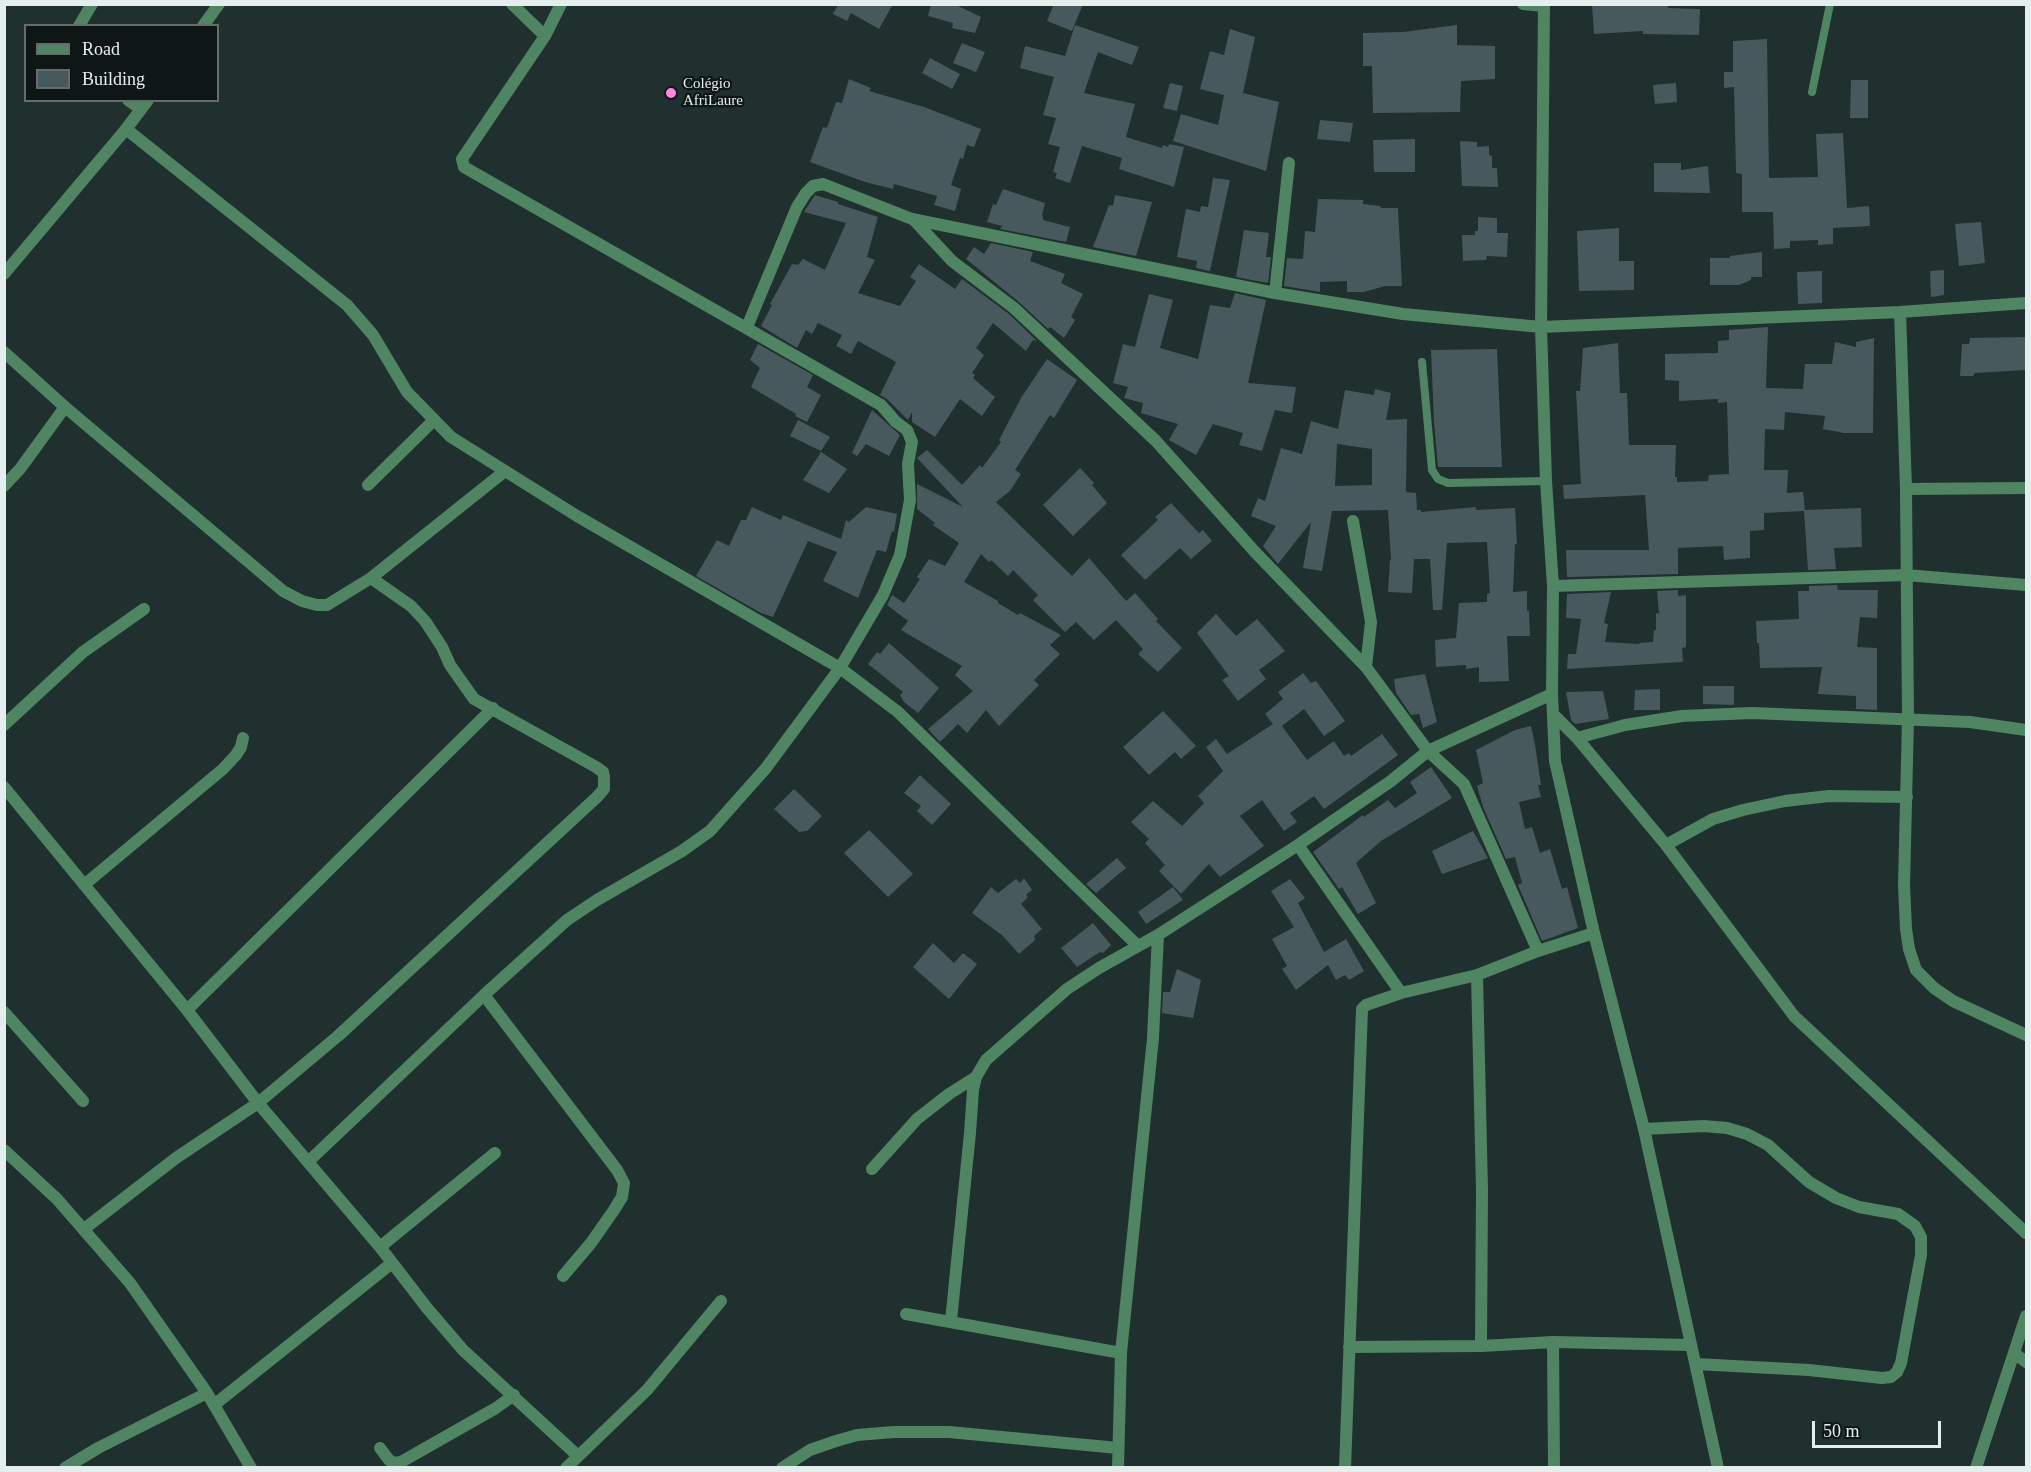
<!DOCTYPE html>
<meta charset="utf-8">
<style>
body{margin:0}
#map{position:relative;width:2031px;height:1472px;overflow:hidden;background:#1f302e;font-family:Georgia,serif}
canvas{display:block}
.frame{position:absolute;inset:0;border:6px solid #e4efed;pointer-events:none}
.legend{position:absolute;left:24px;top:24px;width:195px;height:78px;box-sizing:border-box;background:#0f1716;border:2px solid #646d6c;margin:0;padding:8px 10px;list-style:none;font-size:18px;color:#e4efed}
.legend li{display:flex;align-items:center;gap:12px;height:30px}
.legend b{width:30px;border:2px solid #646d6c}
.scale{position:absolute;left:1812px;top:1421px;width:129px;height:27px;box-sizing:border-box;border:3px solid #e4efed;border-top:0;padding-left:8px;font-size:18px;line-height:21px;white-space:nowrap;color:#e4efed;-webkit-text-stroke:4px #0f1716;paint-order:stroke}
</style>
<div id="map">
<canvas width="2031" height="1472"></canvas>
<div class="frame"></div>
<ul class="legend">
<li><b style="height:8px;background:#508563"></b>Road</li>
<li><b style="height:16px;background:#47595d"></b>Building</li>
</ul>
<div class="scale">50 m</div>
</div>
<script>
const c = document.querySelector('canvas').getContext('2d');
c.lineJoin = 'round';
function paint(path, color) {
  c.fillStyle = color;
  c.fill(path, 'evenodd');
}
function toPath(rows) {
  const path = new Path2D();
  for (const r of rows) {
    path.moveTo(r[0], r[1]);
    for (let i = 2; i < r.length; i += 2) path.lineTo(r[i], r[i + 1]);
  }
  return path;
}
function stroke(path, color, width, dash) {
  c.strokeStyle = color;
  c.lineWidth = width;
  c.lineCap = dash ? 'butt' : 'round';
  c.setLineDash(dash || []);
  c.stroke(path);
}
function drawText(font, color, halo, rows, align = 'center') {
  c.font = font + ' Georgia,serif';
  c.lineWidth = 4.5;
  c.setLineDash([]);
  c.textBaseline = 'middle';
  c.strokeStyle = halo;
  c.fillStyle = color;
  for (const [text, x, y, turn = 0] of rows) {
    c.save();
    c.translate(x, y);
    c.rotate((+turn || 0) * Math.PI / 180);
    c.textAlign = isNaN(turn) ? turn : align;
    if (halo) c.strokeText(text, 0, 0);
    c.fillText(text, 0, 0);
    c.restore();
  }
}
paint(toPath([
 [836,4,893,4,879,29,851,13,847,21,833,14,838,5],
 [931,4,954,4,981,17,975,33,952,28,953,23,928,16],
 [1054,4,1083,4,1072,31,1047,21],
 [1592,4,1669,4,1668,8,1700,9,1699,35,1643,34,1643,31,1594,34],
 [1075,25,1139,47,1132,65,1098,52,1084,93,1135,104,1126,137,1162,148,1163,145,1168,147,1169,144,1184,147,1174,187,1119,169,1122,158,1082,146,1070,183,1055,178,1057,173,1053,172,1060,147,1048,144,1056,118,1043,115,1054,77,1020,68,1025,46,1065,56],
 [1457,25,1457,45,1495,46,1495,79,1461,81,1460,112,1373,113,1372,66,1363,66,1363,33,1403,32],
 [1230,29,1255,37,1243,93,1279,102,1266,171,1173,141,1181,114,1218,125,1224,95,1200,89,1210,51,1224,55],
 [1767,39,1769,178,1818,177,1816,134,1843,133,1847,208,1869,206,1870,226,1833,228,1833,244,1818,245,1818,240,1790,241,1790,248,1774,249,1773,212,1742,212,1742,174,1736,173,1734,87,1724,88,1724,72,1733,72,1733,41],
 [962,43,985,52,976,72,953,63],
 [930,58,960,74,952,89,922,73],
 [849,79,871,88,869,91,924,107,981,129,974,147,967,145,963,159,960,158,951,185,961,189,955,211,934,205,937,196,894,184,893,189,865,182,810,162,823,127,827,128,836,102,842,103],
 [1851,80,1868,80,1868,118,1850,118],
 [1170,83,1183,86,1177,111,1163,108],
 [1676,83,1677,102,1655,104,1653,85],
 [1320,120,1353,123,1350,142,1317,139],
 [1415,139,1415,172,1374,172,1373,140],
 [1460,141,1477,142,1477,147,1489,146,1489,155,1492,156,1492,168,1497,168,1498,187,1462,186],
 [1654,163,1681,163,1681,170,1708,166,1710,193,1654,192],
 [1213,178,1230,180,1210,271,1196,268,1197,261,1177,257,1186,209,1200,212,1201,206,1208,207],
 [1003,189,1045,203,1042,215,1043,216,1043,220,1070,227,1066,242,1000,229,1002,226,987,222,993,204,996,205],
 [815,195,838,202,838,204,878,217,867,257,875,260,858,293,900,306,916,281,910,277,919,264,955,289,962,279,1009,314,1037,341,1033,340,1026,351,993,323,976,348,984,355,972,373,975,375,973,378,995,397,982,416,960,399,935,437,912,422,912,412,908,420,887,399,880,395,896,362,858,341,851,354,836,346,842,335,818,323,812,334,806,330,797,348,761,326,772,305,770,304,792,264,798,265,803,259,825,270,846,223,804,212],
 [1115,195,1152,202,1136,256,1093,247,1109,205,1113,206],
 [1318,199,1363,200,1363,204,1380,206,1381,208,1398,208,1402,286,1385,286,1364,292,1347,292,1347,281,1320,282,1320,292,1284,286,1287,258,1303,259,1305,231,1315,232],
 [1478,217,1497,218,1497,233,1508,233,1507,257,1487,256,1486,260,1463,261,1462,235,1475,235,1475,231,1478,231],
 [1981,222,1985,263,1959,266,1955,224],
 [1619,228,1619,261,1634,261,1634,290,1579,291,1577,231],
 [1244,230,1269,233,1266,257,1271,257,1268,283,1236,277],
 [991,243,1033,252,1030,261,1065,274,1061,283,1083,294,1071,317,1075,320,1064,338,1050,327,1048,329,1019,302,966,259,974,247,984,254],
 [1762,252,1762,277,1751,277,1751,280,1739,285,1710,285,1710,258,1730,258,1730,256],
 [1944,270,1944,295,1931,297,1930,271],
 [1822,271,1822,303,1798,304,1797,272],
 [1235,293,1266,300,1248,383,1296,387,1292,413,1275,410,1262,451,1239,445,1243,433,1213,424,1196,455,1169,440,1178,424,1141,413,1143,403,1124,398,1128,387,1113,383,1123,344,1135,347,1149,294,1173,300,1160,348,1198,359,1210,305,1230,308],
 [1768,327,1766,388,1803,389,1805,364,1832,364,1835,342,1856,347,1856,342,1874,338,1873,433,1844,433,1823,429,1825,416,1785,412,1784,430,1765,429,1764,470,1788,470,1787,493,1803,492,1805,510,1861,508,1862,547,1834,548,1836,569,1808,570,1804,511,1764,513,1764,530,1750,531,1750,558,1724,560,1723,546,1678,548,1678,574,1567,577,1566,550,1649,550,1645,495,1564,499,1563,485,1581,484,1576,391,1580,391,1583,348,1618,343,1620,393,1627,393,1629,445,1676,445,1675,477,1677,477,1677,482,1708,481,1709,475,1729,474,1727,402,1718,403,1718,399,1679,401,1679,381,1665,380,1665,354,1718,353,1718,341,1729,340,1729,330],
 [2026,337,2026,370,1975,373,1973,376,1960,376,1962,344,1969,344,1970,338],
 [758,344,813,375,807,387,821,395,807,422,795,416,796,414,751,387,760,368,750,360],
 [1497,349,1502,467,1438,467,1434,421,1431,350],
 [1047,359,1077,380,1054,418,1050,415,1015,470,1021,474,1010,491,996,502,1072,576,1089,558,1126,601,1135,593,1158,619,1156,621,1182,648,1158,672,1138,654,1143,649,1116,620,1094,640,1076,622,1065,632,1033,600,1038,595,1013,570,1008,576,991,560,989,562,981,554,964,582,998,601,998,603,1018,615,1020,613,1061,635,1050,645,1060,654,1034,680,1039,685,999,726,986,710,967,733,958,724,940,742,928,729,973,691,955,675,962,666,901,630,908,621,887,605,892,595,904,603,920,579,917,577,929,559,945,566,959,543,933,525,935,523,917,509,917,484,963,507,917,458,927,450,962,485,980,465,982,468,1001,442,999,440,1021,398],
 [1375,389,1391,393,1386,420,1407,419,1406,492,1416,493,1417,510,1421,510,1421,512,1476,507,1476,510,1515,508,1517,544,1515,544,1513,592,1527,591,1527,611,1529,611,1530,636,1507,636,1509,681,1479,682,1479,667,1466,669,1466,665,1436,667,1435,640,1456,638,1459,603,1487,602,1487,594,1490,593,1487,542,1447,543,1442,610,1433,610,1430,559,1414,559,1412,593,1388,592,1390,560,1391,560,1388,510,1332,511,1322,571,1303,568,1311,522,1278,564,1263,546,1276,526,1251,516,1258,498,1265,501,1281,448,1302,454,1311,421,1338,429,1345,390,1374,395],
 [1337,444,1372,449,1372,485,1335,486],
 [872,410,900,435,889,456,866,444,857,456,852,453],
 [798,420,830,437,821,451,790,436],
 [821,452,847,469,829,493,803,480],
 [1080,468,1094,483,1092,485,1107,503,1073,536,1043,505],
 [1171,503,1199,533,1203,530,1212,541,1191,559,1180,548,1145,580,1121,555,1158,520,1155,517],
 [752,507,781,520,783,515,841,539,846,520,849,522,866,507,897,514,894,532,892,531,886,552,877,550,858,598,823,581,837,552,808,541,773,617,761,613,696,576,717,540,729,546,741,520,746,520],
 [1837,585,1838,590,1878,590,1877,618,1860,617,1857,647,1877,648,1877,710,1856,709,1856,696,1818,694,1822,667,1760,668,1759,643,1757,643,1756,621,1799,619,1798,591,1809,591,1809,586],
 [1678,590,1678,596,1686,595,1686,647,1682,648,1683,662,1567,669,1568,654,1576,654,1581,619,1566,618,1567,594,1611,592,1604,623,1608,624,1605,642,1639,644,1640,643,1653,642,1654,630,1656,630,1656,613,1659,614,1657,591],
 [1216,614,1236,636,1257,619,1285,651,1259,670,1266,679,1238,701,1222,680,1229,676,1197,633],
 [889,643,939,688,918,713,904,702,900,695,903,692,868,664,877,652,880,654],
 [1303,673,1311,683,1316,681,1345,721,1324,736,1304,709,1282,726,1307,760,1334,741,1344,756,1349,753,1351,756,1382,734,1398,755,1324,809,1314,796,1290,813,1297,822,1284,831,1262,800,1240,816,1264,846,1220,877,1209,864,1181,894,1159,871,1165,865,1145,843,1149,839,1131,822,1153,801,1182,826,1204,803,1198,796,1223,771,1206,747,1216,739,1227,754,1273,724,1265,714,1283,699,1278,692],
 [1425,674,1437,722,1423,728,1419,714,1411,715,1396,693,1394,679],
 [1703,686,1734,686,1734,705,1703,704],
 [1660,689,1660,710,1634,710,1635,690],
 [1603,691,1609,719,1575,724,1571,720,1566,692],
 [1163,711,1196,746,1181,759,1175,752,1149,775,1123,747],
 [1531,726,1535,745,1541,785,1538,785,1541,797,1519,802,1525,829,1532,827,1540,853,1550,849,1562,889,1567,887,1578,928,1542,941,1518,885,1522,883,1515,857,1506,859,1483,807,1477,786,1483,783,1476,750,1515,730],
 [1431,767,1452,798,1381,841,1356,863,1376,903,1358,914,1342,887,1339,889,1313,852,1363,815,1364,817,1388,800,1395,808,1417,793,1410,782],
 [920,775,951,804,932,825,917,811,921,806,904,793],
 [794,789,822,816,807,831,799,832,774,809],
 [869,830,913,874,888,897,844,853],
 [1473,831,1488,858,1442,874,1432,851],
 [1117,858,1126,868,1096,893,1086,884],
 [1024,878,1032,890,1026,895,1028,897,1021,904,1042,929,1034,936,1035,940,1019,954,1003,936,972,913,991,887,998,893,1016,879,1020,883],
 [1290,879,1305,898,1298,903,1324,952,1346,939,1364,971,1349,980,1345,975,1336,980,1328,965,1296,990,1282,969,1287,966,1272,939,1294,927,1271,891],
 [1173,887,1183,900,1146,924,1138,912],
 [1093,923,1111,945,1103,953,1100,952,1077,967,1061,948],
 [933,943,954,963,963,953,977,964,949,999,913,967],
 [1177,969,1201,980,1193,1018,1162,1013,1163,992,1170,992]
]), '#47595d');
stroke(toPath([
 [1812,92,1830,4],
 [1422,362,1432,470,1438,479,1448,483,1546,481]
]), '#508563', 8);
stroke(toPath([
 [512,4,545,36],
 [1523,4,1544,6],
 [1544,4,1541,327,1546,481,1553,586,1552,694,1555,761,1594,933,1644,1129,1718,1468],
 [79,26,92,4],
 [203,26,219,4],
 [128,100,141,109],
 [126,129,347,305,373,335,407,392,451,437,577,516,840,668,898,712,1138,946],
 [913,219,952,261,1014,308,1156,441,1255,552,1366,667,1428,751,1464,784,1538,951],
 [4,274,126,129,148,100],
 [1275,293,1289,163],
 [1900,312,1906,489,1908,719,1904,885,1906,929,1909,949,1916,970,1934,988,1953,1001,2026,1035],
 [747,327,797,207,806,193,813,186,823,184,912,219,1275,293,1403,314,1541,327,1900,312,2026,303],
 [4,352,65,407,283,591,302,601,317,605,327,605,371,578,411,606,425,621,442,647,450,665,474,699,596,767,603,772,604,777,604,789,597,797,338,1036,258,1103,176,1158,84,1229],
 [368,485,434,420],
 [4,486,20,469,65,407],
 [1906,489,2026,488],
 [1353,521,1371,622,1366,667],
 [371,578,505,471],
 [1553,586,1906,575,2026,585],
 [1553,714,1577,738,1666,845,1794,1016,2026,1233],
 [4,725,83,652,144,609],
 [1577,738,1625,725,1682,716,1752,713,1970,722,2026,730],
 [4,787,187,1010,258,1103,380,1247,427,1308,463,1350,578,1456],
 [1298,845,1401,993],
 [1666,845,1713,819,1743,810,1785,801,1829,796,1907,797],
 [84,885,223,769,236,755,241,747,243,738],
 [1477,975,1482,1190,1481,1346],
 [484,995,617,1170,624,1183,622,1197,614,1210,591,1243,563,1276],
 [187,1010,493,708],
 [4,1012,83,1101],
 [1644,1129,1704,1126,1727,1128,1747,1134,1768,1145,1809,1182,1836,1198,1859,1207,1898,1214,1915,1226,1921,1237,1921,1255,1901,1363,1897,1372,1891,1377,1882,1378,1809,1370,1696,1364],
 [4,1150,57,1199,130,1283,207,1393,251,1468],
 [309,1161,484,995,567,920,597,900,682,851,710,831,766,768,840,668,883,595,900,555,910,500,908,464,912,442,907,430,896,422,881,405,464,167,462,159,545,36,561,4],
 [872,1169,917,1119,949,1094,976,1077],
 [380,1247,495,1153],
 [906,1314,1121,1353],
 [951,1321,970,1133,973,1090,976,1077,986,1060,1067,989,1099,968,1158,935],
 [1553,1342,1554,1468],
 [1349,1347,1481,1346,1553,1342,1690,1345],
 [2014,1353,2026,1362],
 [214,1405,392,1263],
 [380,1448,389,1460,394,1463,401,1462,496,1408,514,1395],
 [65,1468,98,1448,207,1393],
 [566,1468,647,1390,721,1301],
 [782,1468,810,1450,836,1441,857,1435,894,1432,949,1432,1118,1448],
 [1118,1468,1121,1353,1153,1038,1158,935,1298,845,1391,781,1428,751,1552,694],
 [1345,1468,1362,1009,1366,1005,1401,993,1477,975,1538,951,1594,933],
 [1976,1468,2026,1316]
]), '#508563', 12);
for (const [x, y, r, color] of [
 [671,93,6,"#fd86e1"]
]) {
  const dot = new Path2D();
  dot.arc(x, y, r, 0, 2 * Math.PI);
  c.fillStyle = color;
  c.fill(dot);
  stroke(dot, '#0f1716', 2);
}
drawText('15px', '#e4efed', '#0f1716', [
 ["Colégio",683,84],
 ["AfriLaure",683,101]
], 'left');
</script>
